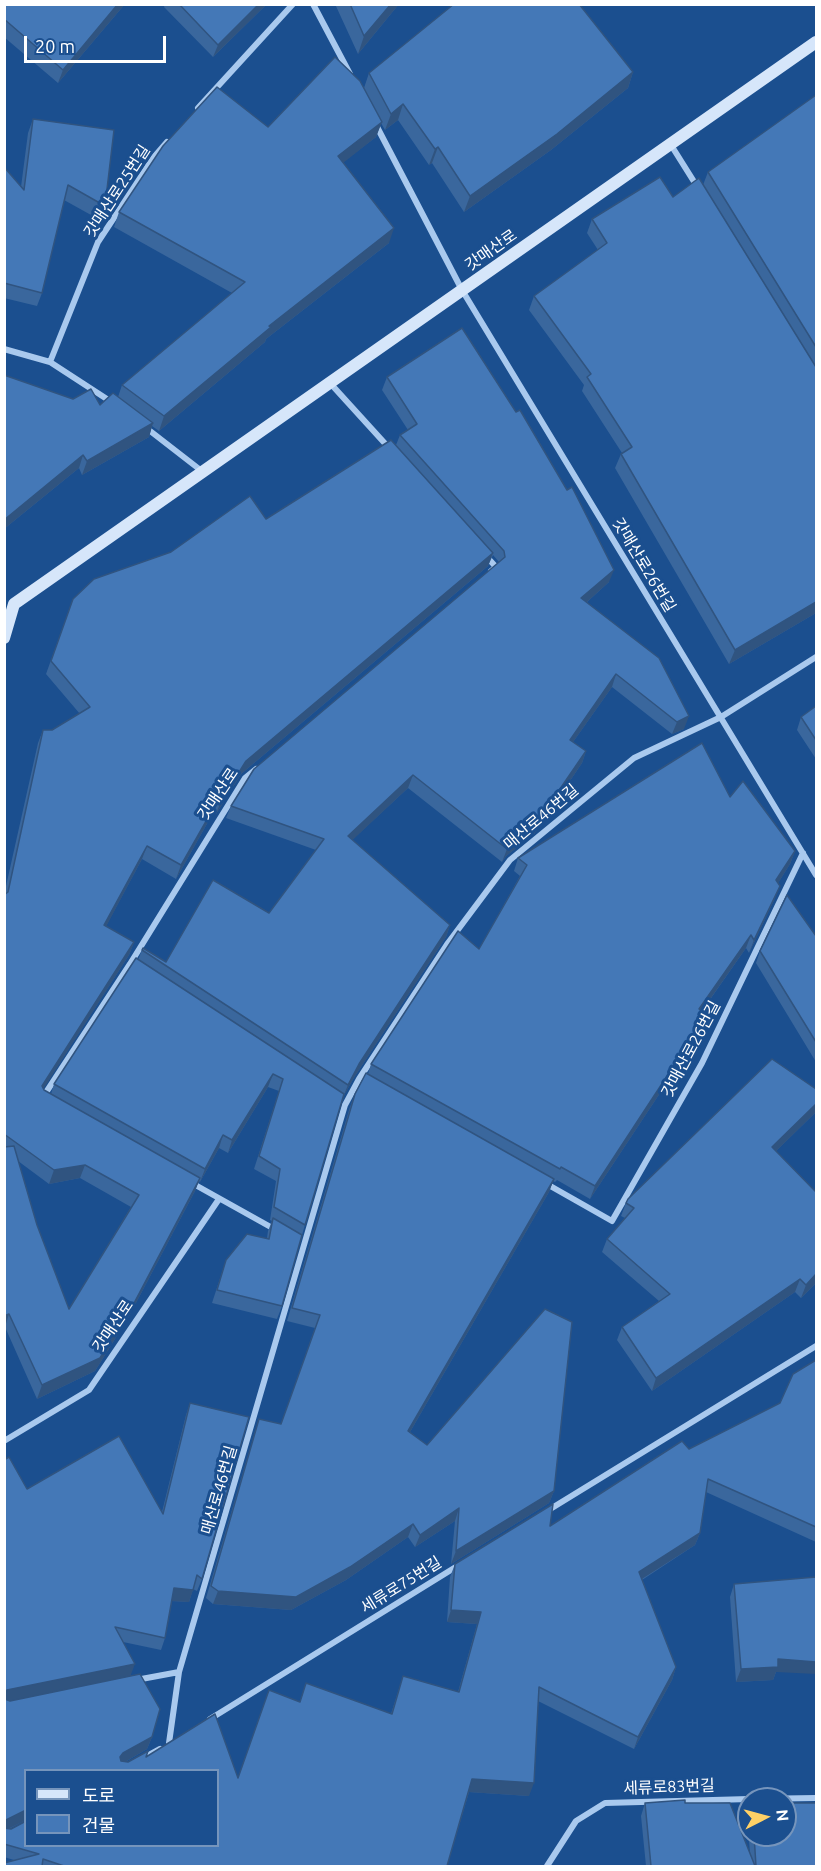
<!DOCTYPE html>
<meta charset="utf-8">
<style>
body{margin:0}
#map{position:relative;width:821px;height:1871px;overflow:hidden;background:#1b4f8f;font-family:Ubuntu,"Noto Sans KR",sans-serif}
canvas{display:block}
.frame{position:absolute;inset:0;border:6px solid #fff;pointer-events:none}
.legend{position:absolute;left:24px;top:1769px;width:195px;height:78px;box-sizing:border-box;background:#1b4f8f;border:2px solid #7695bc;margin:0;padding:8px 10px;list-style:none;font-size:18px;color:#fff}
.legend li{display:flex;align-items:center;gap:12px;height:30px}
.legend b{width:30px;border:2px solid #7695bc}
.north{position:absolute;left:737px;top:1787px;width:60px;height:60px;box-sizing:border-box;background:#1b4f8f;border:2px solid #7695bc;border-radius:50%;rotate:84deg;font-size:16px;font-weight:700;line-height:24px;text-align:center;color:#fff}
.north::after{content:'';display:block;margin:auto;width:21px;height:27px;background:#ffd166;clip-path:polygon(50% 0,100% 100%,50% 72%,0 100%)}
.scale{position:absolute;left:24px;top:36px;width:142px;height:27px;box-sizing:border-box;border:3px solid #fff;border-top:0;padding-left:8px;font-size:18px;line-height:21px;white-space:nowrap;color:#fff;-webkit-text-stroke:4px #1b4f8f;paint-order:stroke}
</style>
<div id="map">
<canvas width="821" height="1871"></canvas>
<div class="frame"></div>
<ul class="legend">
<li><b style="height:8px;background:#d6e6fa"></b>도로</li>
<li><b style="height:16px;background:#4478b7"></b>건물</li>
</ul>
<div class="north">N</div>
<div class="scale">20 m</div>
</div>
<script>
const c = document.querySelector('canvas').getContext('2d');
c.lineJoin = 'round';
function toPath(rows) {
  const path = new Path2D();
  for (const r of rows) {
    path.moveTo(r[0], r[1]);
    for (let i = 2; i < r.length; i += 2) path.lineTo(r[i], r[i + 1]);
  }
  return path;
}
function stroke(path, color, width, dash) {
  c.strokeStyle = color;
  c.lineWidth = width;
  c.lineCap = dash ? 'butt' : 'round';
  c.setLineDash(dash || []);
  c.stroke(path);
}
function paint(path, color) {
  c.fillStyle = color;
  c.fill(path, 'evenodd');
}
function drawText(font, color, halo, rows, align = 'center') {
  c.font = font + ' Ubuntu,"Noto Sans KR",sans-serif';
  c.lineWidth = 6;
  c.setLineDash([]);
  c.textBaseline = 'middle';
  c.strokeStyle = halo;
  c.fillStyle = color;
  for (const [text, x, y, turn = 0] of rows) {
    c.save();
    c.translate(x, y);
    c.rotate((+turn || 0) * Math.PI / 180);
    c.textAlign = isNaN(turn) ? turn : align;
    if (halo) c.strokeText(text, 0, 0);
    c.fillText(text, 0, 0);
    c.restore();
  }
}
stroke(toPath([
 [313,4,350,74],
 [198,108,293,4],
 [375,123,462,290,816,875],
 [671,145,698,188],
 [4,349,50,362,113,403],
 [50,362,98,242,154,157,167,142],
 [330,383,390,449],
 [145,427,203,472],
 [485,555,496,567,491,571],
 [43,1097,130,964,245,778,256,769],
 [190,1182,276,1230],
 [545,1183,612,1221,702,1063,803,853],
 [4,1441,89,1390,219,1199],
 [547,1511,816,1346],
 [136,1680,179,1672],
 [210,1719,459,1565],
 [169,1743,179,1672,345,1105,359,1079,448,943,510,860,634,758,721,717,816,657],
 [140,1760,160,1749],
 [750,1799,816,1798],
 [547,1866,576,1821,605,1803,749,1799]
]), '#a9c9ee', 6);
stroke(toPath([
 [4,638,14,604,816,42]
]), '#d6e6fa', 12);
paint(toPath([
 [4,4,125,4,58,83,4,37],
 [165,4,267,4,213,57,164,7],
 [335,4,399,4,358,54],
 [633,72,628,88,551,150,464,212,432,163,429,165,398,120,385,130,381,123,376,137,343,162,389,243,266,339,265,342,159,431,152,426,149,437,82,475,79,468,4,529,4,375,73,399,100,405,118,397,122,385,232,293,114,227,119,212,268,127,364,88,369,73],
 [816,95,816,613,729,664,615,468,621,454,622,453,582,391,584,385,529,310,534,296,598,250,587,233,592,219,673,197,703,185,708,172],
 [33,119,105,206,100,220,64,200,42,293,37,306,4,298,4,167,21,187,28,133],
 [387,377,609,582,587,602,684,729,672,734,612,687,573,742,586,751,582,763,534,834,506,856,502,862,408,788,352,840,450,925,446,937,355,1076,343,1097,302,1235,282,1306,277,1319,212,1303,226,1260,267,1238,268,1231,272,1221,270,1220,276,1181,254,1169,279,1091,268,1087,228,1153,219,1148,200,1182,199,1181,195,1191,128,1318,95,1371,37,1399,5,1327,4,895,38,743,43,730,52,730,80,714,46,674,73,599,266,519,396,445,400,435,408,430,382,390],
 [493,555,499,562,231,806,226,818,316,850,269,913,166,962,142,950,138,960,54,1084,51,1094,44,1090,43,1089,129,955,134,942,106,926,142,859,176,879,213,813,216,814,241,774,488,566],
 [18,1161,49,1184,80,1178,131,1207,69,1309,37,1225],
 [816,706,816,759,797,730,801,717],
 [730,797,795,851,790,864,778,883,775,898,749,953,746,948,702,1011,703,1028,590,1199,557,1180,555,1182,553,1181,549,1192,410,1432,427,1445,554,1491,549,1503,451,1564,455,1521,415,1547,408,1537,346,1580,291,1610,213,1604,206,1598,255,1432,259,1419,281,1424,315,1328,287,1321,350,1107,355,1094,368,1074,371,1064,479,949,520,876,514,871,518,858],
 [816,936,816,1062,756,963,760,951],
 [816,1089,816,1112,776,1151,816,1283,801,1298,795,1292,652,1391,617,1340,622,1327,659,1301,602,1252,607,1239,625,1218,621,1216,626,1203],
 [816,1360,816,1542,706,1492,700,1533,695,1545,642,1580,676,1667,672,1680,634,1749,538,1701,529,1796,469,1792,447,1866,4,1866,14,1860,4,1857,4,1460,27,1489,162,1512,186,1415,190,1403,202,1579,197,1591,193,1589,189,1602,172,1601,165,1638,161,1650,123,1642,131,1676,152,1737,147,1749,125,1762,128,1762,146,1757,238,1778,300,1702,391,1714,403,1676,458,1692,477,1624,447,1622,450,1577,455,1564,550,1526,689,1449,780,1403],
 [26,1770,218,1845,9,1829,26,1820],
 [734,1584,776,1672,773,1680,736,1682,730,1597],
 [645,1803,685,1803,750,1853,747,1816,749,1809,749,1835,785,1835,816,1866,646,1866,641,1816]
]), '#3a679d');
paint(toPath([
 [118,4,125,4,58,83,63,70],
 [259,4,267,4,213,57,218,45],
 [391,4,399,4,358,54,364,36],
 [633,72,628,88,551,150,464,212,470,196],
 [403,104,398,120,385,130,391,114],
 [382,122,376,137,333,171,338,156],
 [438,147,432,163,429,165,435,149],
 [394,228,389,243,266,339,265,342,159,431,164,416,269,326],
 [153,423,149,437,82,475,87,461],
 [83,455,79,468,4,529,4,520],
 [493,553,488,566,241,774,216,814,221,801,246,761],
 [614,570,609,582,577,611,581,598],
 [816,602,816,613,729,664,735,650],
 [616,674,612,687,566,752,570,740],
 [689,716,684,729,672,734,677,722],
 [586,751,582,763,534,834,506,856,502,862,507,849],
 [413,775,408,788,343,849,348,836],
 [218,800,213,813,176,879,181,865],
 [147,846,142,859,100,938,104,925],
 [795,851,790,864,772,893,776,880],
 [780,886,775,898,749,953,754,940],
 [450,925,446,937,355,1076,343,1097,348,1085,359,1064],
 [751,935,746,948,694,1022,699,1009],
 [134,942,129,955,37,1099,42,1086],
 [707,1015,703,1028,590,1199,595,1186],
 [273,1074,268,1087,228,1153,232,1140],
 [816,1104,816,1112,767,1160,772,1147],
 [223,1135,219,1148,200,1182,205,1169],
 [85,1165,80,1178,49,1184,54,1170],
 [200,1178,195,1191,128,1318,95,1371,37,1399,42,1385],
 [554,1179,549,1192,403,1444,408,1431],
 [816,1274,816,1283,801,1298,806,1285],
 [800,1279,795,1292,652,1391,656,1378],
 [9,1314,5,1327,4,1327,4,1316],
 [554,1491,549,1503,451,1564,456,1551],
 [459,1508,455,1521,415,1547,420,1535],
 [413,1524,408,1537,346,1580,291,1610,213,1604,218,1591],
 [700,1533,695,1545,634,1584,639,1572],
 [174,1588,193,1590,189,1602,170,1601],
 [451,1610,481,1612,477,1624,447,1622],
 [778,1659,816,1662,816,1674,776,1672,773,1680,736,1682,741,1669],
 [135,1664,130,1677,4,1703,4,1694,7,1690],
 [676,1667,672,1680,634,1749,638,1737],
 [152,1737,147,1749,118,1766,120,1757,123,1753],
 [472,1779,534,1783,529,1796,468,1792],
 [26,1810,26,1820,4,1831,4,1822,6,1820]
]), '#305480');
const building = toPath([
 [4,4,118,4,63,70,4,19,4,4],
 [179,4,259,4,218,45,179,4],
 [350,4,391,4,364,36,350,4],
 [454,4,579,4,633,72,557,134,470,196,438,147,435,149,403,104,391,114,369,73,454,4],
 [335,57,360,81,382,122,338,156,394,228,269,326,271,327,164,416,122,385,245,282,119,212,163,146,217,87,268,127,335,57],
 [816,95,816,347,708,172,816,95],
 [33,119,114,130,105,206,68,185,42,293,4,283,4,167,24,190,33,119],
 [660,177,673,197,699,178,816,367,816,602,735,650,621,454,632,447,587,377,591,374,534,296,607,243,592,219,660,177],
 [462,328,516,412,520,410,567,490,572,487,614,570,581,598,659,658,689,716,677,722,616,674,570,740,586,751,538,821,511,844,507,849,413,775,348,836,450,925,359,1064,348,1085,142,950,143,948,166,962,213,880,269,913,324,839,231,806,254,769,505,557,504,551,400,435,417,424,387,377,462,328],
 [4,375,73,399,91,389,100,405,113,393,153,423,87,461,83,455,4,520,4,375],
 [391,440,493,553,246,761,221,801,218,800,181,865,147,846,104,925,134,942,42,1086,44,1090,200,1178,133,1305,100,1358,42,1385,9,1314,4,1316,4,1147,14,1146,37,1225,69,1309,139,1195,85,1165,54,1170,4,1134,4,895,8,892,43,730,52,730,90,707,51,661,73,599,94,579,171,552,250,496,266,519,391,440],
 [816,706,816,740,801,717,816,706],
 [702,743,730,797,743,781,795,851,776,880,780,886,754,940,751,935,699,1009,707,1015,595,1186,561,1167,560,1169,371,1064,458,931,479,949,527,865,518,858,702,743],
 [787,895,816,936,816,1042,760,951,787,895],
 [136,958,344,1094,305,1225,274,1207,280,1169,259,1156,283,1079,273,1074,232,1140,223,1135,205,1169,54,1084,136,958],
 [772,1059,816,1089,816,1104,772,1147,816,1192,816,1274,806,1285,800,1279,656,1378,622,1327,670,1294,607,1239,634,1208,626,1203,628,1199,772,1059],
 [366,1073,554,1179,408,1431,427,1445,545,1309,572,1322,554,1491,456,1551,459,1508,420,1535,413,1524,350,1567,296,1597,218,1591,211,1586,259,1419,281,1424,320,1315,292,1308,355,1094,366,1073],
 [273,1218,302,1235,282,1306,217,1290,226,1260,247,1234,269,1239,273,1218],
 [816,1360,816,1527,708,1479,700,1533,639,1572,676,1667,638,1737,539,1687,534,1783,472,1779,447,1866,64,1866,43,1859,42,1866,4,1866,4,1863,39,1854,4,1844,4,1828,11,1829,26,1821,26,1845,218,1845,218,1770,26,1770,26,1810,6,1820,4,1822,4,1698,5,1699,10,1701,140,1674,160,1709,152,1737,123,1753,120,1757,121,1761,128,1762,148,1751,146,1757,215,1714,238,1778,269,1690,300,1702,306,1683,392,1714,403,1676,459,1692,481,1612,451,1610,455,1564,553,1504,550,1526,682,1441,689,1449,780,1403,793,1374,816,1360],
 [190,1403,249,1417,202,1579,197,1575,193,1590,174,1588,165,1638,115,1627,135,1664,7,1690,4,1694,4,1460,9,1457,27,1489,119,1436,163,1514,190,1403],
 [816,1577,816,1662,778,1659,778,1667,741,1669,734,1584,816,1577],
 [685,1800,685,1803,730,1803,755,1866,651,1866,645,1803,685,1800],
 [785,1803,816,1803,816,1866,756,1866,754,1835,785,1835,785,1803]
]);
paint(building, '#4478b7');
stroke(building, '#305480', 1.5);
drawText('16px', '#fff', '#1b4f8f', [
 ["갓매산로25번길",117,191,-57],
 ["갓매산로",491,250,-35],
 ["갓매산로26번길",644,565,59],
 ["갓매산로",218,794,-56],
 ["매산로46번길",541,817,-40],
 ["갓매산로26번길",691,1049,-62],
 ["갓매산로",113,1326,-56],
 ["매산로46번길",219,1490,-74],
 ["세류로75번길",401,1585,-32],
 ["세류로83번길",669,1787,-2]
]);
</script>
